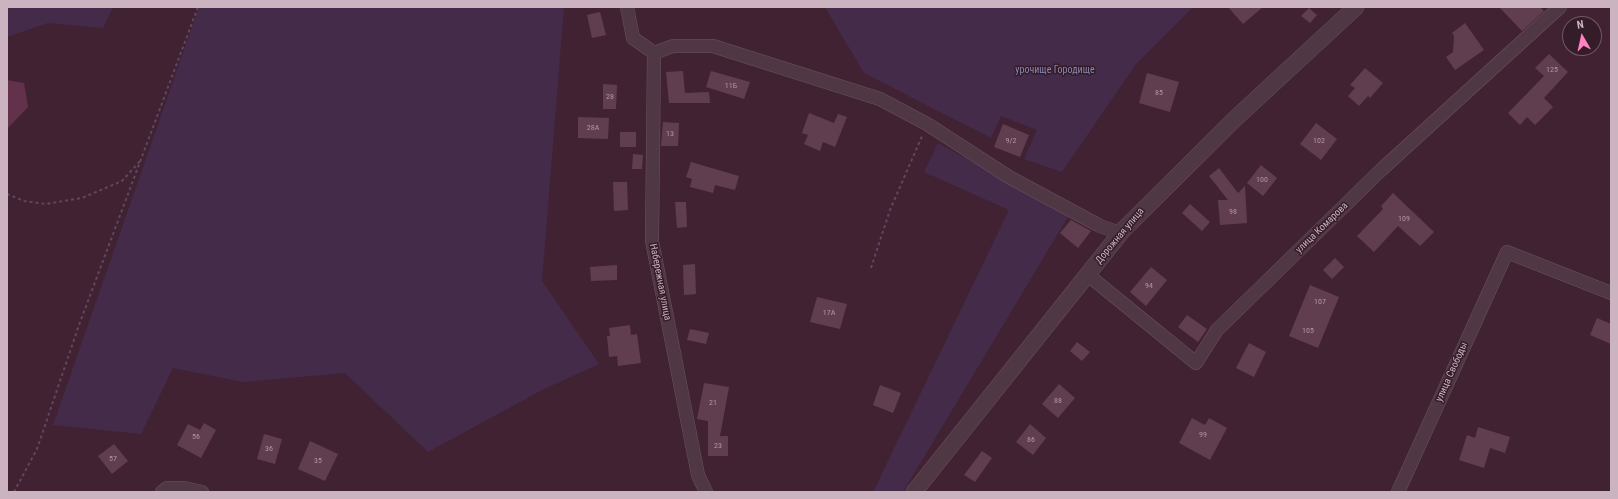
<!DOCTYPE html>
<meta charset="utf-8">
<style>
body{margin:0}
#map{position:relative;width:1618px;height:499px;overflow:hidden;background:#402233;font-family:"Roboto Condensed",sans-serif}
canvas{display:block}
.frame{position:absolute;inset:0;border:8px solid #cbb3bf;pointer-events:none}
.north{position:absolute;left:1562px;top:16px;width:40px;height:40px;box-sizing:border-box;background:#351c29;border:1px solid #715865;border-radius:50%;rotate:351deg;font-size:11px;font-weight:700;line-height:16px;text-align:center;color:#cbb3bf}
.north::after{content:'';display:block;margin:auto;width:14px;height:18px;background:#ff83c3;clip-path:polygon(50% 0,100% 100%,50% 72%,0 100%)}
</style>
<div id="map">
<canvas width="1618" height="499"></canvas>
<div class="frame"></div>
<div class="north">N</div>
</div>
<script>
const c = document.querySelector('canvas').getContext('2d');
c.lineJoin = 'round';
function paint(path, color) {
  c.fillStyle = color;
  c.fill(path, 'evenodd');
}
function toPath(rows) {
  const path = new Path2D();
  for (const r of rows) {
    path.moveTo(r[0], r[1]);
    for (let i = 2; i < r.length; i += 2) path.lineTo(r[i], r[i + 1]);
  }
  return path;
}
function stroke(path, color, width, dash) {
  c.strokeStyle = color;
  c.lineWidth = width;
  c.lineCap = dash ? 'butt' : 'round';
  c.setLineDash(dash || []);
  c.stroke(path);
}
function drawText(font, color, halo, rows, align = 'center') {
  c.font = font + ' "Roboto Condensed",sans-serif';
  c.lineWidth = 3;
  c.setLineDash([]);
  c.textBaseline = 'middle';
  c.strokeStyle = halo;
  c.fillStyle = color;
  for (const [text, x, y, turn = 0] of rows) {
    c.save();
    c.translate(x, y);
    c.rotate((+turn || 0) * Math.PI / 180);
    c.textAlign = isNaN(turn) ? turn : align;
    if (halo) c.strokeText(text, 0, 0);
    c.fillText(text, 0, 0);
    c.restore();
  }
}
paint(toPath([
 [7,7,113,7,103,28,48,23,7,37],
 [199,7,564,7,542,281,599,364,542,390,428,452,345,373,243,382,173,368,141,434,53,425],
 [825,7,1193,7,1136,64,1062,172,1024,159,1037,130,1001,116,991,138,864,73],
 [938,143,1069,215,903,492,873,492,1009,210,924,172]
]), '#452b4a');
paint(toPath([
 [7,80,24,83,28,107,7,129]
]), '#64314d');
paint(toPath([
 [1228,7,1263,7,1243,24],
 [1499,7,1540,7,1544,11,1522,31],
 [1309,8,1317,15,1310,23,1301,16],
 [600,12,606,35,592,38,587,15],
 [1465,23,1484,50,1455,70,1446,57,1453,52,1454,36,1452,33],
 [1549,54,1568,72,1544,98,1553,107,1535,125,1527,117,1520,125,1508,113,1544,76,1535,68],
 [1365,68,1383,83,1370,98,1368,96,1359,106,1348,96,1355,88,1350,85],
 [683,71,685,93,709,92,710,103,669,103,666,72],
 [711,71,750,82,744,99,706,87],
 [1147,73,1179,82,1170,112,1139,103],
 [603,84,617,85,616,109,603,109],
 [809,113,834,123,838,114,847,117,835,147,823,142,820,151,804,144,808,135,802,133],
 [578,117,609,118,608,139,578,138],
 [663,122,679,123,678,146,661,146],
 [1316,123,1337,139,1321,160,1300,144],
 [1003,124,1029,135,1020,157,994,147],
 [620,132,636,132,636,147,620,147],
 [633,154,643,155,642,169,632,169],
 [691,162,739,176,735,190,715,185,713,193,690,187,692,179,686,177],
 [1261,165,1277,178,1263,196,1247,183],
 [1219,168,1238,193,1245,186,1247,223,1220,225,1218,200,1228,200,1209,176],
 [613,182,627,182,628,210,614,211],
 [1393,193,1434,232,1420,246,1398,226,1374,252,1357,236,1383,209,1381,206],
 [675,202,686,202,687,227,677,228],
 [1190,204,1210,222,1202,231,1182,213],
 [1071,220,1091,231,1078,248,1060,233],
 [1335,258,1344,267,1332,279,1323,270],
 [695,264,696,294,684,295,683,265],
 [617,265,617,280,591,281,590,267],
 [1151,267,1167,280,1146,306,1130,292],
 [1310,285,1339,297,1318,348,1289,336],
 [817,297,847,304,840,329,810,322],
 [1187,315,1207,329,1198,342,1178,327],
 [1597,318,1611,324,1611,344,1590,335],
 [630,325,631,335,637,334,641,363,618,366,617,356,609,357,607,336,610,336,609,328],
 [690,329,709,333,706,344,687,340],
 [1077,342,1090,352,1082,361,1070,351],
 [1249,343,1266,352,1254,377,1236,368],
 [704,383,729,387,720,436,728,436,728,456,708,456,708,421,697,419],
 [1059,384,1075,398,1058,418,1042,404],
 [880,385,901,393,893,413,873,405],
 [1192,418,1205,425,1209,418,1227,428,1210,460,1179,443],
 [204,423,216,430,201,458,177,445,188,424,200,430],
 [1030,424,1046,438,1033,455,1016,442],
 [1478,427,1510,437,1505,453,1490,448,1484,468,1459,460,1467,435,1475,438],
 [264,434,282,439,275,464,257,459],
 [310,441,338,454,325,481,298,469],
 [114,444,128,461,112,474,98,456],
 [982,451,992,458,975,482,964,475]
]), '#603e50');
const minor = toPath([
 [627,7,633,38,654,53,652,241,698,475,706,492],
 [654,53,673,46,713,46,880,99,927,124,1009,177,1100,226,1120,233],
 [1088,275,1196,363,1217,330,1381,170,1560,7],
 [162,492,167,488,184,488,202,492],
 [1398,492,1507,252,1611,293]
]);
const tertiary = toPath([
 [914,492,1123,230,1238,116,1356,7]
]);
stroke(minor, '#6b525f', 14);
stroke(tertiary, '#6b525f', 17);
stroke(toPath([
 [7,194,24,201,46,204,82,198,122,181,141,160],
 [871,268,890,210,923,134],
 [14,492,37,449,79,325,198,7]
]), '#604661', 2, [3, 3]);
stroke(minor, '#503744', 13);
stroke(tertiary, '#503744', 16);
drawText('8px', '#b096a3', null, [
 ["125",1552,70],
 ["11Б",731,86],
 ["85",1159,93],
 ["28",610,97],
 ["28А",593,128],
 ["13",670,134],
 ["9/2",1011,141],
 ["102",1319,141],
 ["100",1262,180],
 ["98",1233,212],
 ["109",1404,219],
 ["94",1149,286],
 ["107",1320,302],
 ["17А",829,313],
 ["105",1308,331],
 ["88",1058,401],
 ["21",713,403],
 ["99",1203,435],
 ["56",196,437],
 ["86",1031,440],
 ["23",718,446],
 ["36",269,449],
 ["57",113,459],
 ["35",318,461]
]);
drawText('10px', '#8a86b1', '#351c29', [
 ["урочище Городище",1055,70]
]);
drawText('10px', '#cbb3bf', '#351c29', [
 ["улица Комарова",1322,228,-44],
 ["Дорожная улица",1120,236,-50],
 ["Набережная улица",660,282,79],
 ["улица Свободы",1452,372,-66]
]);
</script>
